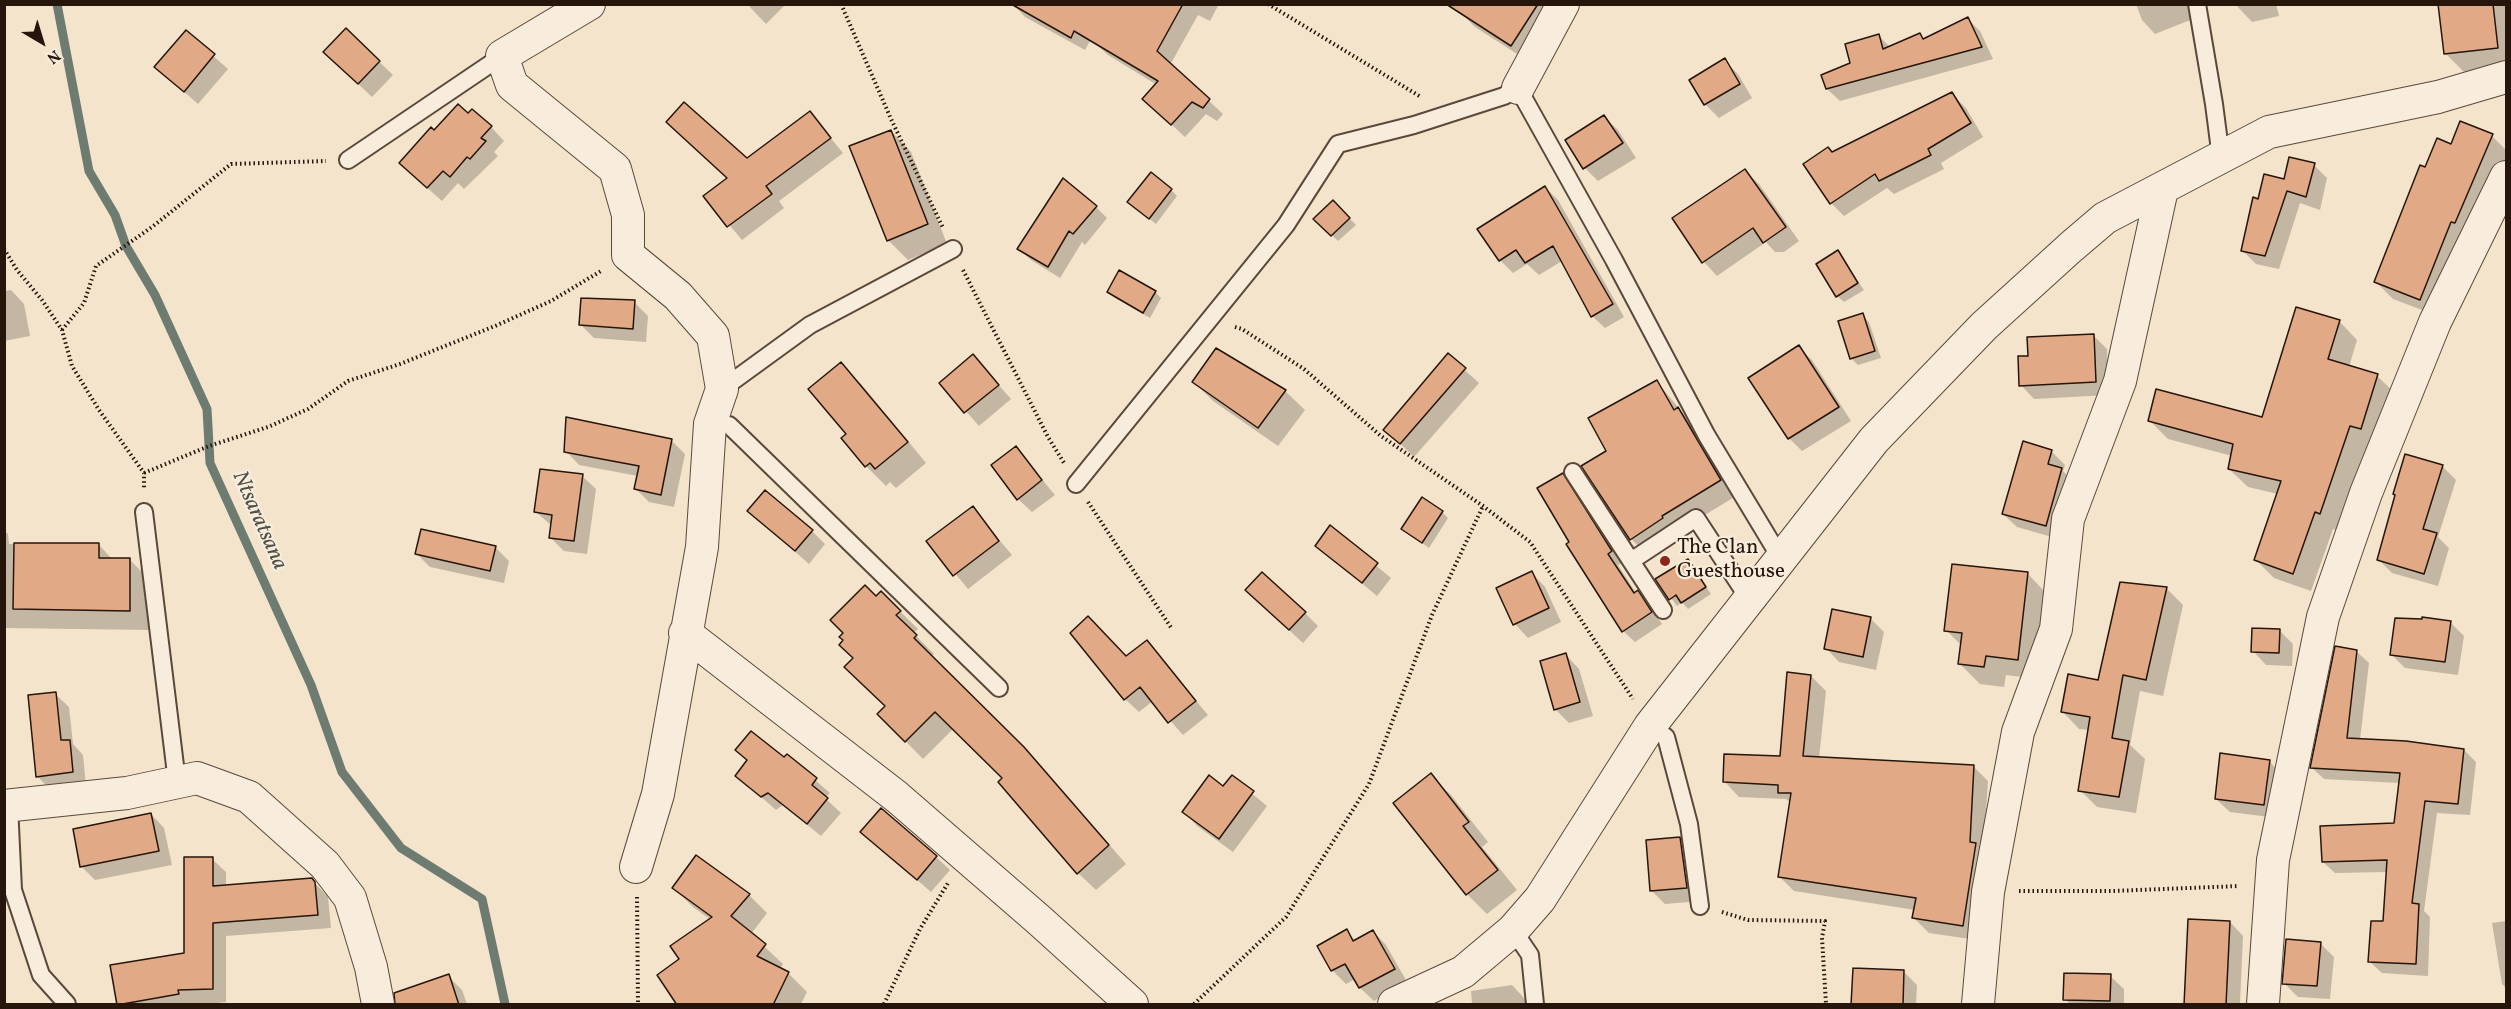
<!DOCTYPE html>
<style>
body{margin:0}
#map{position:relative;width:2511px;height:1009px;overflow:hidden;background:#f4e4cb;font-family:Vollkorn,serif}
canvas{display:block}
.frame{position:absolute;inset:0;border:6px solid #26150b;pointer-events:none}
.north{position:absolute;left:12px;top:12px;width:60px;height:60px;-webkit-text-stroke:4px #f8eddd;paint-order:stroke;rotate:142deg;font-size:16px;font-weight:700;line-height:24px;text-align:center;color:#26150b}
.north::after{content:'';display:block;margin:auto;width:21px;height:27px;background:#26150b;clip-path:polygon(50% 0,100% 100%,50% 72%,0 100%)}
</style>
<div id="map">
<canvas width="2511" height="1009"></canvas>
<div class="frame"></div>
<div class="north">N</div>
</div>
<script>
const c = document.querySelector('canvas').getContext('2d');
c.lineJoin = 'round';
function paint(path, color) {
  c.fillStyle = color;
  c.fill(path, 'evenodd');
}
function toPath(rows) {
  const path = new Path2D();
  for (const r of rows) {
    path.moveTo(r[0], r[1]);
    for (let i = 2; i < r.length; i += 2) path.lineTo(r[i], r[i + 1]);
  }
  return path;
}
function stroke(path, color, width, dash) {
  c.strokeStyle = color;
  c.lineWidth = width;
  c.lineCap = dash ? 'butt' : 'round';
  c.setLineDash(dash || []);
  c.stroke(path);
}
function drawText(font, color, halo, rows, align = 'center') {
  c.font = font + ' Vollkorn,serif';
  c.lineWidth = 4.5;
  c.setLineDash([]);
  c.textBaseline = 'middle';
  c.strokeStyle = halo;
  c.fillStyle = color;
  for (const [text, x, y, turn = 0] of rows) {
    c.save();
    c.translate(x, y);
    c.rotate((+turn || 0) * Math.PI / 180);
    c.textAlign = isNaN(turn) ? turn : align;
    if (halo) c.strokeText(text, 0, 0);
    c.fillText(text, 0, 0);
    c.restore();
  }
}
paint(toPath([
 [747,4,783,4,784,6,766,24],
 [1013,4,1095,32,1085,50,1025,17],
 [1130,4,1219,4,1210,21,1198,15,1170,65,1223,114,1217,121,1206,114,1185,137,1158,112,1157,85,1108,55,1094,42],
 [1467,4,1557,4,1525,59,1475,27,1461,13],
 [2136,4,2193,4,2198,17,2155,34,2142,20],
 [2235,4,2276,4,2279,16,2252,22],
 [2440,4,2506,4,2506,67,2464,72,2445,53],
 [1968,19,1980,31,1993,59,1840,101,1827,89,1823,75,1851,64,1879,36,1890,47,1920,35,1925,40],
 [346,30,393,75,372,97,338,65],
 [186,32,228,69,198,104,156,67],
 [1724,60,1738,74,1752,98,1719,118,1705,104],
 [1952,94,1966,108,1983,137,1941,163,1944,169,1894,194,1887,188,1844,216,1831,203,1833,153],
 [810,113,843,153,779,201,784,208,742,240,705,196,728,178,747,160],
 [468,116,491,127,504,141,494,152,498,156,464,189,458,183,442,201,414,176,434,132],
 [1604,117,1618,130,1636,158,1598,181,1585,168],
 [891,131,911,152,947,244,908,260,888,240],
 [2492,136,2506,150,2506,159,2438,316,2393,299,2376,282,2426,169,2452,146],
 [2314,165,2327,178,2320,210,2300,203,2279,269,2256,264,2242,250,2259,201,2286,180],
 [1745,171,1759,184,1799,241,1784,252,1775,252,1766,242,1717,276,1704,262,1674,219],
 [1545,187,1558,200,1624,317,1605,328,1592,316,1562,261,1539,275,1527,264,1513,273,1500,260],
 [1171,190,1177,196,1156,224,1136,208],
 [1333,202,1356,225,1338,241,1315,219],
 [1096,207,1107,218,1085,245,1082,242,1060,278,1031,260,1019,249],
 [1837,252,1864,290,1844,302,1837,296],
 [11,290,24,304,30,336,4,341,4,291],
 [1109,292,1155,292,1161,298,1150,318,1115,298],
 [634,302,648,316,646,342,594,338,581,325],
 [1862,315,1869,322,1881,358,1858,365,1851,358],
 [2339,321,2357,340,2349,367,2377,376,2396,394,2379,447,2369,443,2339,531,2333,529,2311,591,2274,578,2256,560,2278,494,2248,487,2229,469,2232,456,2168,439,2150,421,2263,419],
 [2094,336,2107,349,2109,395,2034,399,2021,385,2030,357],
 [1798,347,1812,360,1851,421,1802,451,1789,438],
 [1216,350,1285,391,1305,410,1278,446,1213,401,1194,382],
 [1448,355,1479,383,1414,457,1385,429],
 [973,356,1011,399,979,426,941,383],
 [841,364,861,384,926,463,896,488,890,482,886,486,866,466,848,434],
 [1657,382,1693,425,1736,496,1677,532,1647,554,1631,539,1608,451],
 [671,440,685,454,674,507,649,502,636,489,638,476,579,465,566,451],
 [1016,448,1055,495,1032,512,1018,499],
 [2051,451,2065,465,2063,471,2075,483,2059,539,2017,527,2003,514],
 [2406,456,2443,467,2456,480,2438,537,2449,548,2438,586,2392,573,2379,560],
 [1562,475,1574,486,1622,563,1618,565,1636,593,1649,604,1662,624,1635,642,1623,631,1571,542],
 [582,476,596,489,587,554,564,551,551,538,552,526,536,512],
 [972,508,1012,555,968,589,929,542],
 [749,511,812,531,825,544,809,564],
 [1442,512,1448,518,1429,548,1403,529],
 [1331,528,1391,578,1377,596,1317,546],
 [4,530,8,534,9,544,99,545,113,560,130,560,150,580,149,630,5,628,4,642],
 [495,547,509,561,504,583,430,567,417,554],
 [1688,561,1711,594,1688,609,1682,602,1677,606,1658,580],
 [1532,573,1545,587,1561,622,1528,638,1515,624],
 [2027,573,2047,594,2038,679,2006,675,2004,687,1980,684,1960,664,1962,646,1946,630],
 [2166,588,2183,605,2163,696,2140,691,2130,745,2145,759,2136,813,2097,807,2080,790,2090,730,2079,729,2062,711,2099,681],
 [881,593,918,629,913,633,934,654,931,657,1042,767,1126,864,1096,890,1078,873,1004,778,954,728,923,759,879,714,887,707,854,658,876,598],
 [1261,604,1305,613,1318,626,1303,643],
 [1870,618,1884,632,1876,670,1839,662,1826,648],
 [2450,622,2464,636,2458,675,2405,668,2391,654],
 [2279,630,2293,644,2292,666,2266,665,2253,651],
 [1146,642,1208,715,1183,735,1153,701,1139,712,1125,699,1127,657],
 [2357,652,2369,663,2360,740,2464,750,2476,762,2470,815,2437,813,2424,911,2430,917,2428,976,2382,973,2370,962,2385,923,2387,872,2335,873,2323,862,2395,824,2400,783,2324,779,2312,768],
 [1566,655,1579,669,1593,716,1569,723,1555,709],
 [1811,676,1826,691,1819,759,1973,766,1988,781,1977,940,1929,933,1914,918,1915,910,1794,891,1779,876,1791,803,1786,799,1739,797,1725,782,1781,757],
 [55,694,69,707,73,744,83,755,86,786,51,790,37,776],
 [737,750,784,759,787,756,830,793,825,798,841,813,821,836,783,805,776,810,737,776,748,762],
 [2269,761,2282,775,2277,818,2230,812,2216,799],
 [1430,775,1451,795,1488,842,1482,847,1517,890,1487,914,1467,894,1395,803],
 [1232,777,1267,806,1233,852,1197,826,1184,812,1224,788],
 [151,814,164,828,172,865,95,880,82,867],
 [862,832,936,857,950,870,931,892],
 [1680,839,1693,853,1700,901,1665,904,1651,890],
 [212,859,226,872,226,886,312,880,328,897,331,928,226,936,226,1002,210,1004,119,1004,185,954],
 [674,888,749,895,767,913,751,934,783,964,780,969,788,973,807,992,801,1004,679,1004,681,960,711,920,693,907],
 [2506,921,2506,988,2502,984,2492,923],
 [2230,922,2243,936,2240,1004,2185,1004],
 [1346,931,1356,941,1373,931,1386,945,1407,982,1374,1001,1360,988,1355,979,1346,984,1332,970],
 [2320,943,2334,957,2330,999,2298,997,2284,983],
 [1904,972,1917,985,1916,1004,1853,1004],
 [448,976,462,990,467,1004,420,1004],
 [2110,976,2124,989,2124,1004,2070,1004,2065,999],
 [1512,985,1525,999,1526,1004,1472,1004,1471,991]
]), '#0003');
stroke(toPath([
 [57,4,89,171,115,215,126,246,155,295,207,409,210,463,311,685,342,772,401,848,482,899,505,1004]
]), '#6d7b71', 9);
const building = toPath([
 [1011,4,1183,4,1157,51,1210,99,1203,108,1192,102,1171,125,1142,99,1158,81,1074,31,1071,38,1011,4],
 [1446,4,1538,4,1511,46,1446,4],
 [2438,4,2493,4,2498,48,2444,54,2438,4],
 [1968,17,1982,47,1826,89,1821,75,1850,63,1845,44,1879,34,1883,49,1920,33,1923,39,1968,17],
 [346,28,380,61,358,84,323,52,346,28],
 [186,30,215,54,184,92,154,67,186,30],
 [1725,58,1740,84,1704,105,1689,80,1725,58],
 [1952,92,1971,123,1928,149,1931,155,1879,181,1875,174,1830,204,1803,164,1828,147,1832,152,1952,92],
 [684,102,747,158,810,111,831,138,766,186,772,194,727,227,703,196,727,178,666,122,684,102],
 [458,104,468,113,472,109,492,126,481,138,486,141,470,159,467,157,450,177,443,171,427,188,399,163,431,127,434,130,458,104],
 [1604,115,1623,143,1583,169,1565,140,1604,115],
 [2460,121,2493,134,2455,223,2451,222,2420,300,2374,282,2420,165,2425,167,2437,138,2451,144,2460,121],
 [891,130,928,224,887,241,849,146,891,130],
 [2289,157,2315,163,2306,197,2287,191,2265,256,2241,251,2253,197,2258,199,2264,174,2284,179,2289,157],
 [1745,169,1786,227,1763,243,1753,228,1702,263,1672,218,1745,169],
 [1151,172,1172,189,1149,219,1127,202,1151,172],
 [1063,178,1097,206,1073,234,1069,231,1048,267,1017,249,1063,178],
 [1545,186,1613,304,1591,317,1553,246,1525,263,1516,250,1499,261,1477,229,1545,186],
 [1333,200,1350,218,1331,236,1313,219,1333,200],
 [1838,250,1858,283,1836,297,1816,264,1838,250],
 [1119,270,1156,291,1143,313,1107,292,1119,270],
 [581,298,635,300,633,329,579,325,581,298],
 [2296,307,2340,320,2328,359,2378,374,2361,429,2350,426,2320,514,2315,512,2293,574,2254,560,2281,481,2228,469,2233,444,2148,421,2156,389,2262,417,2296,307],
 [1863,313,1875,351,1850,359,1838,321,1863,313],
 [2094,334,2096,382,2019,386,2018,356,2028,356,2027,337,2094,334],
 [1799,345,1839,407,1788,439,1748,378,1799,345],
 [1216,348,1286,390,1258,428,1192,382,1216,348],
 [1448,353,1466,368,1400,444,1383,430,1448,353],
 [973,354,999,385,964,413,939,383,973,354],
 [841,362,908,442,875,469,870,463,865,467,841,438,846,434,808,389,841,362],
 [1657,380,1674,410,1678,407,1721,480,1662,516,1663,518,1630,540,1581,466,1606,451,1588,418,1657,380],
 [566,417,672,439,661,495,634,489,639,466,564,452,566,417],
 [2023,441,2052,450,2048,464,2062,468,2046,526,2002,514,2023,441],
 [1016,446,1042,480,1017,500,991,465,1016,446],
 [2405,454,2443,465,2423,529,2437,533,2424,574,2377,560,2395,495,2393,494,2405,454],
 [540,469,583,474,574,541,549,538,552,515,534,512,540,469],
 [1563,473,1612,551,1608,554,1634,593,1638,590,1652,612,1622,632,1566,544,1569,542,1537,488,1563,473],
 [765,490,813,530,795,551,747,511,765,490],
 [1422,497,1443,511,1422,543,1401,529,1422,497],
 [973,506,999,541,953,576,926,541,973,506],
 [1330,525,1378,563,1362,583,1315,546,1330,525],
 [421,529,496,546,490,571,415,554,421,529],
 [14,543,99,543,99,558,130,558,130,611,13,609,14,543],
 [1688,559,1706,587,1681,603,1676,595,1669,600,1655,579,1688,559],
 [1952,564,2028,572,2018,660,1986,656,1984,667,1958,664,1962,633,1944,631,1952,564],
 [1532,571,1549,608,1513,625,1496,588,1532,571],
 [1262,572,1306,612,1289,630,1245,590,1262,572],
 [2120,582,2167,587,2146,680,2123,675,2112,738,2129,741,2119,797,2078,791,2090,717,2061,712,2068,674,2098,680,2120,582],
 [865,585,876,596,881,591,901,611,896,615,917,635,914,638,1024,747,1109,845,1077,874,998,782,1002,778,935,712,905,742,877,714,885,706,844,667,853,658,839,645,843,640,839,637,843,633,830,620,865,585],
 [1832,609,1871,617,1863,657,1824,649,1832,609],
 [1088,616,1126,656,1147,640,1196,701,1168,723,1140,687,1124,700,1070,633,1088,616],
 [2422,617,2451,621,2445,662,2390,655,2395,618,2422,619,2422,617],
 [2252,628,2280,629,2279,653,2251,652,2252,628],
 [2335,646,2357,650,2347,738,2406,741,2464,749,2458,804,2425,801,2412,903,2419,904,2416,964,2368,962,2371,921,2383,921,2387,860,2322,862,2320,826,2394,823,2400,773,2310,768,2335,646],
 [1566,653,1580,702,1554,710,1540,661,1566,653],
 [1787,672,1811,675,1803,756,1974,765,1970,842,1976,843,1963,926,1912,918,1916,898,1778,877,1791,793,1778,793,1778,785,1723,782,1724,754,1780,756,1787,672],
 [56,692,61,740,70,740,73,772,36,777,28,695,56,692],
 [751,731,784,757,787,754,817,778,812,785,828,798,807,824,768,793,761,797,735,776,747,760,735,750,751,731],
 [2220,753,2270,760,2264,805,2215,799,2220,753],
 [1431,773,1469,822,1463,826,1498,870,1466,895,1393,803,1431,773],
 [1209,775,1223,786,1232,775,1254,791,1219,839,1182,812,1209,775],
 [881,808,937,856,917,880,860,832,881,808],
 [151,813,159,851,80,867,73,829,151,813],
 [1680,837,1687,888,1650,891,1646,840,1680,837],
 [696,855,750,894,731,916,766,944,757,956,789,972,773,1005,677,1005,657,975,679,959,670,946,712,917,672,888,696,855],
 [184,857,213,857,213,886,312,878,315,882,318,915,213,923,213,989,178,990,179,994,117,1005,110,965,184,953,184,857],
 [2188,919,2230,921,2226,1005,2184,1005,2188,919],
 [1347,929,1353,941,1373,930,1395,969,1359,988,1345,964,1331,971,1317,946,1347,929],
 [2286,939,2321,942,2317,986,2282,984,2286,939],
 [1853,968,1904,970,1903,1005,1851,1005,1853,968],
 [2064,973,2111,974,2110,1001,2063,1000,2064,973],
 [449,974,459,1005,395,1005,394,993,449,974]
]);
paint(building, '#e1a986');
stroke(building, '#26150b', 1.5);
const lane = toPath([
 [2197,4,2214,104,2221,158],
 [348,160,502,56],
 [722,389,810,325,953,249],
 [710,424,729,425,999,688],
 [1573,472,1663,610],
 [1076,484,1286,225,1338,144,1414,125,1504,96,1518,88,1614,260,1707,436,1780,557],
 [144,512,177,782],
 [1631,561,1696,518,1749,599],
 [1650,726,1666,737,1689,824,1700,906],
 [9,805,13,890,41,975,67,1004],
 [1513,930,1530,955,1535,1004]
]);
const street = toPath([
 [589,4,502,56,512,85,615,169,628,215,628,255,678,296,713,336,722,389,710,424,702,547,658,794,636,867],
 [1518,88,1563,4],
 [685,633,897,797,1039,920,1132,1004],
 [4,806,127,793,197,778,249,797,325,865,350,898,371,967,378,1004],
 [1394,1004,1463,972,1513,930,1540,899,1650,726,1874,440,1984,326,2071,247,2105,218,2269,132,2438,97,2506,77],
 [1978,1004,1988,892,2018,732,2056,629,2068,519,2120,381,2162,189],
 [2263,1004,2273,860,2323,617,2366,493,2435,322,2506,177]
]);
stroke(lane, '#5a493b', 20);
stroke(street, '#5a493b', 34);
stroke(toPath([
 [841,4,891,119,943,228],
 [1268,4,1421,97],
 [4,249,17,270,42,300,62,330,72,366,99,410,144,473,144,488],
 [963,270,1048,437,1064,463],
 [1235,327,1242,329,1304,369,1381,436,1483,506,1530,542,1633,699],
 [62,330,84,303,96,266,152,227,231,164,326,161],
 [144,473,209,446,268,427,308,409,348,381,400,364,495,326,551,301,601,271],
 [1088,502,1172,629],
 [2019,891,2113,891,2239,886],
 [637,897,638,1004],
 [1722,912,1748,920,1825,921,1822,938,1826,1004],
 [884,1004,920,929,948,883],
 [1194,1004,1286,917,1369,784,1432,615,1483,506]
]), '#26150b', 4, [1.5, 3]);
stroke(lane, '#f8eddd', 16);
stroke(street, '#f8eddd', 32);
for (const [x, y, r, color] of [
 [1665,561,6,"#8f2418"]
]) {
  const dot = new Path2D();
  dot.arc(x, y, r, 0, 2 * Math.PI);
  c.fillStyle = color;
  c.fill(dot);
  stroke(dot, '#f8eddd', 2);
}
drawText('21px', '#26150b', '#f8eddd', [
 ["The Clan",1677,549],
 ["Guesthouse",1677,573]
], 'left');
drawText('italic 22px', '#4f5046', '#f8eddd', [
 ["Ntsaratsana",258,521,66]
]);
</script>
